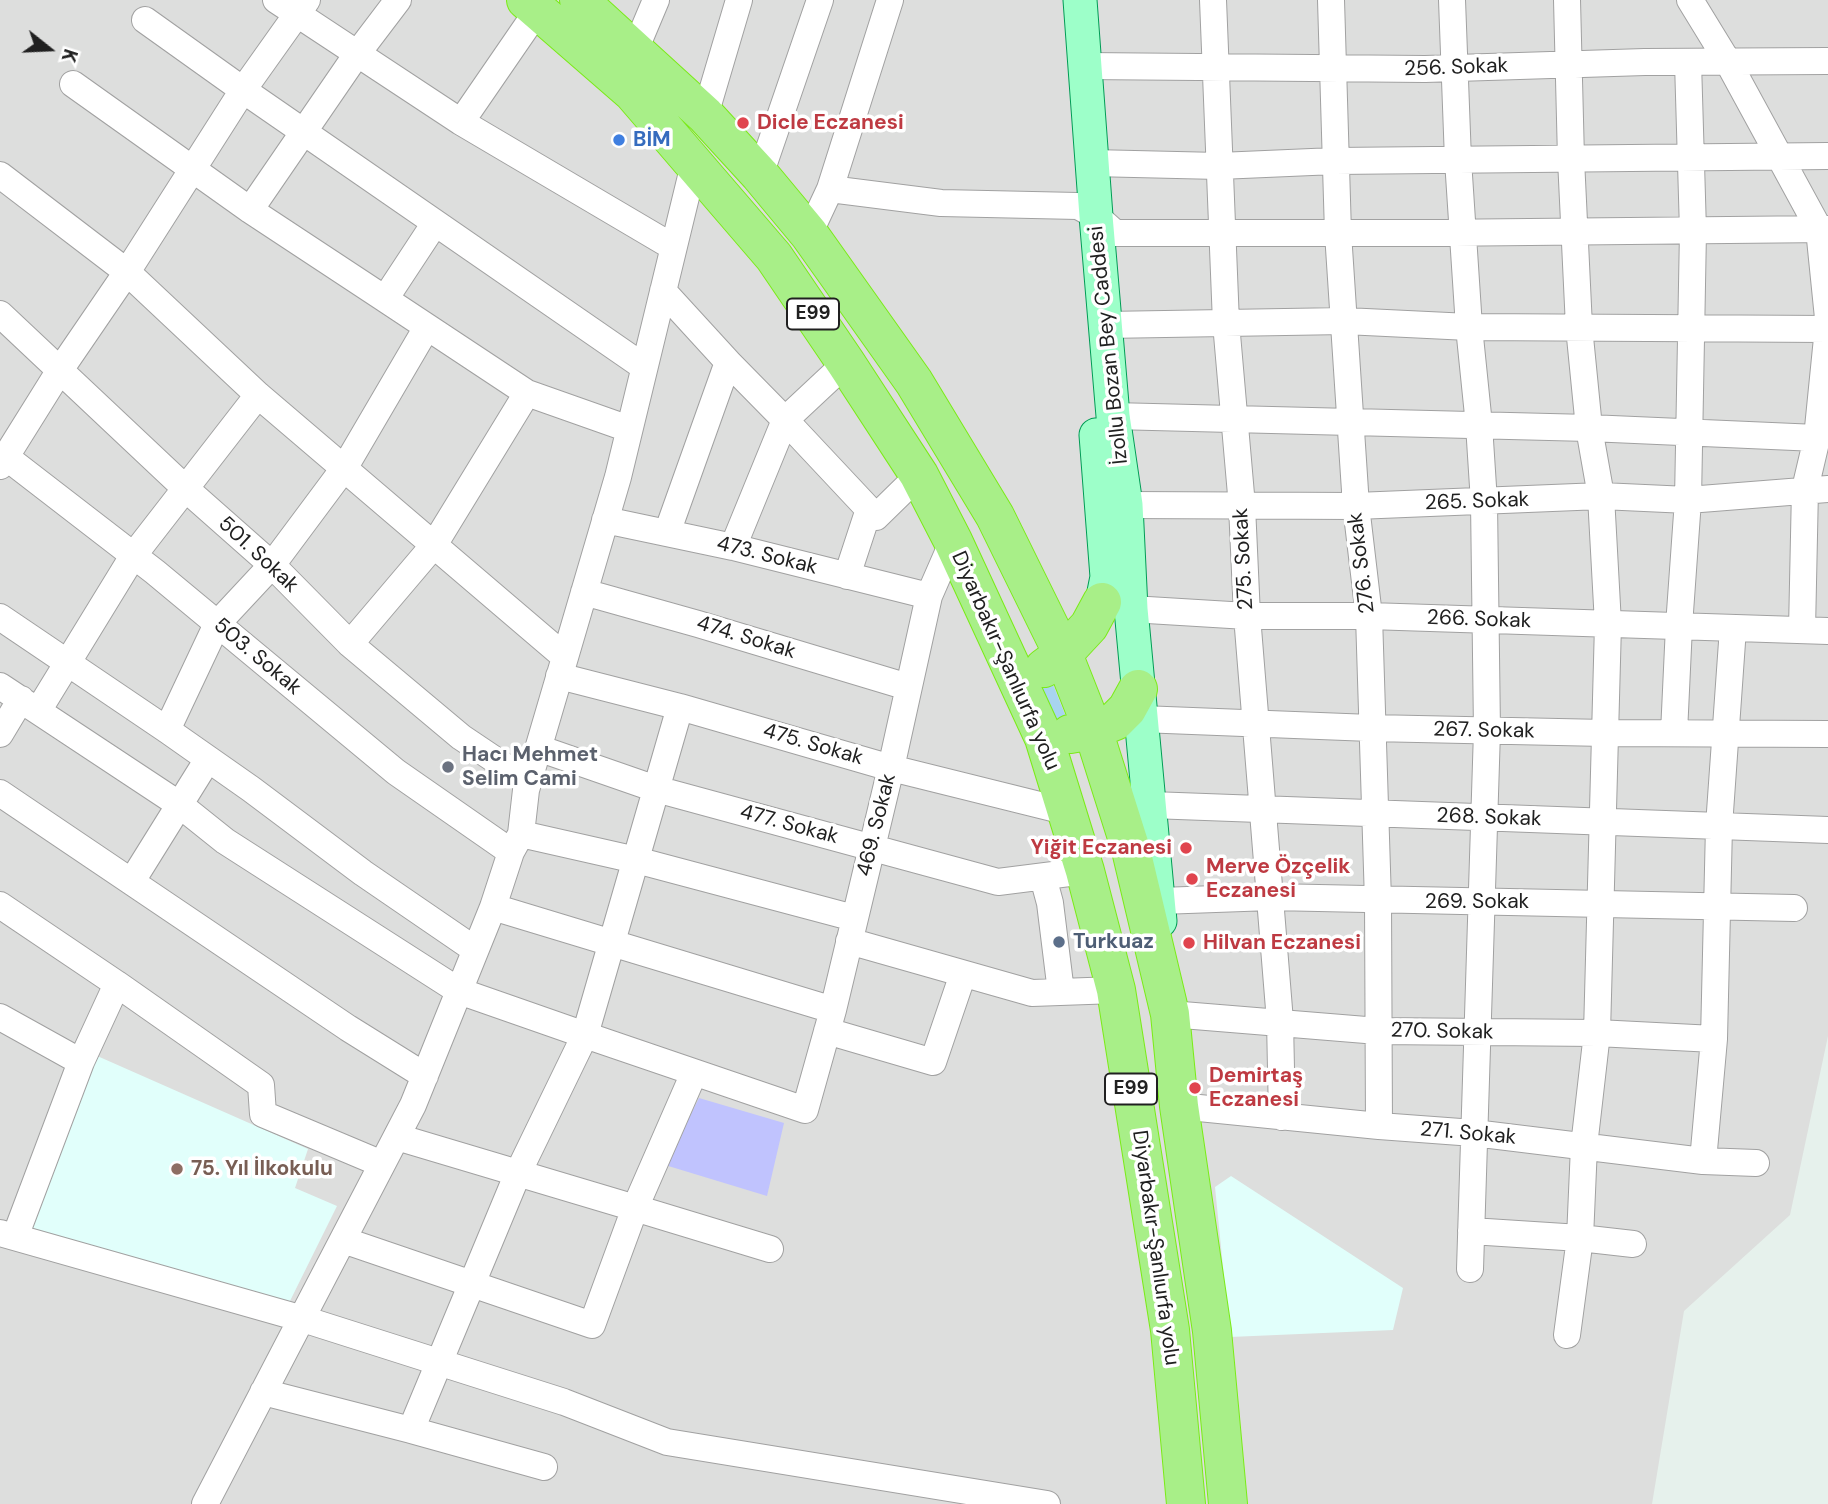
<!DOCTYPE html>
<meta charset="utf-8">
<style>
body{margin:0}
#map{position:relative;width:1828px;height:1504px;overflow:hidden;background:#e6f1ec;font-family:"DM Sans",sans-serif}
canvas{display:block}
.north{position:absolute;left:14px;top:14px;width:70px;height:70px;-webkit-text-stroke:5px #fff;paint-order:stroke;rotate:108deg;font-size:19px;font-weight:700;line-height:28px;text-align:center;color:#202020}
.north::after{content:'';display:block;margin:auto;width:24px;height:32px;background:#202020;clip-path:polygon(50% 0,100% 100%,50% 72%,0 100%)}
</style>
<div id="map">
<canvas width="1828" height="1504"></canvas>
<div class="north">K</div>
</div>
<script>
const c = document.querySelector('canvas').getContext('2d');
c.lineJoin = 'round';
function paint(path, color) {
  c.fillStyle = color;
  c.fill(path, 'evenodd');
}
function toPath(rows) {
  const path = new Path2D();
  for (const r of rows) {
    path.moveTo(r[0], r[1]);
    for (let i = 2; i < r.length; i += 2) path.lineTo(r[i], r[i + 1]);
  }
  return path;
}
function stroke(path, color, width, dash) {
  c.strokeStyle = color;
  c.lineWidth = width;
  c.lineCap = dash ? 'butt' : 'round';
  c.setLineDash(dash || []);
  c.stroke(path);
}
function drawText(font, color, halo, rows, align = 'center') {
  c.font = font + ' "DM Sans",sans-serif';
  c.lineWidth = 7;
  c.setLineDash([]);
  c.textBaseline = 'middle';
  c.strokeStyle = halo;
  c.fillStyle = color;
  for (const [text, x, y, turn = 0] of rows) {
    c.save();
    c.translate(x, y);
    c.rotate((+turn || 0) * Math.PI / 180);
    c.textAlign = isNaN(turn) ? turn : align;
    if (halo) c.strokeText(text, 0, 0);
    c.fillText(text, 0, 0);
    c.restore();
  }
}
paint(toPath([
 [0,0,1828,0,1828,1036,1790,1215,1684,1311,1652,1504,0,1504]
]), '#dddedd');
paint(toPath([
 [95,1055,308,1149,295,1188,337,1206,289,1303,29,1229],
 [1231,1176,1403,1288,1393,1330,1230,1337,1215,1187]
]), '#e1fffb');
paint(toPath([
 [1050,677,1068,722,1055,726,1036,693,1044,681]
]), '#a8d4ef');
paint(toPath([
 [699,1098,784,1123,767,1196,665,1165]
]), '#c0c3fe');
const minor = toPath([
 [276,0,461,122],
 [1213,0,1226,323,1242,506,1247,616,1280,1021,1282,1117],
 [1331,0,1338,233,1356,506,1369,616,1378,901,1379,1126],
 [1452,0,1458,160,1469,327,1479,425,1484,502,1487,731,1470,1269],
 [1690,0,1728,62,1819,229,1828,318],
 [538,10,461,122,673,247],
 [145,20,243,90,644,367],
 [635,50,656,0],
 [1085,66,1425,69,1645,62,1828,61],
 [73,84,250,210,385,299],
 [705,115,739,0],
 [1092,163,1219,166,1335,161,1828,156],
 [0,175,127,272,258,395,565,657],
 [760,175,820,0],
 [830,189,941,203,1078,206,1096,216,1115,233,1430,233,1828,229],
 [250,210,357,54,398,0],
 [435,223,385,299,527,393,629,429],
 [809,234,830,189,890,0],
 [663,291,728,362,667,533],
 [0,314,186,489,272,565,350,644,461,737,528,782],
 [1105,325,1345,321,1469,327,1828,329],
 [728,362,785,420,733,547],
 [846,363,785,420,876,517,919,475],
 [1113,416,1589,428,1817,438],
 [6,457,155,572,396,772,511,852],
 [0,466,60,370,127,272,243,90,307,0],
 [1126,505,1356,506,1601,496,1688,500,1828,489],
 [605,520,733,547,929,596],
 [847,576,869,509],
 [584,592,698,624,908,687],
 [1131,609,1247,616,1369,616,1828,631],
 [0,617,167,730,251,789,363,873,474,949],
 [1802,630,1805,489,1817,438,1828,328],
 [350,644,434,545,527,393],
 [559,676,680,707,891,768,1068,812],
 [0,686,180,805,225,841,459,991,585,1035,518,1173,411,1430,263,1392],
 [680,707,585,1035,805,1110,833,1010,891,768,929,596,953,541],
 [38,711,133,556,258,395],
 [1141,719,1371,728,1605,733,1828,734],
 [167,730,217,624,272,565,345,467,427,327],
 [1674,733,1679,626,1688,500,1693,231,1688,62],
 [0,734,21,699],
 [538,748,656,789,998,882,1085,871],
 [0,793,348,1028,425,1076],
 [1151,805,1828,830],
 [521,834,636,860,854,918],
 [1043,877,1050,903,1061,992],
 [132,881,208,759],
 [1160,901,1271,897,1794,908],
 [0,905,117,984],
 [493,907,833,1010],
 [849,941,1032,993,1116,990],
 [1170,1014,1378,1031,1597,1033,1714,1039],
 [0,1017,81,1062],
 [827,1031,933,1062,963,974],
 [1179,1106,1379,1126,1474,1133,1703,1161,1756,1163],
 [397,1137,635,1208,694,1073],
 [1703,1161,1714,1039,1719,826,1733,628],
 [1471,1231,1580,1238,1633,1244],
 [0,1233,303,1319,564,1402,667,1442,1047,1504],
 [15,1237,81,1062,117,984,261,1085,263,1114,382,1164],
 [343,1240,592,1325,635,1208,770,1249],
 [1567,1335,1580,1238,1584,1146,1597,1033,1608,624,1601,496,1589,428,1579,327,1571,159,1567,0],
 [411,1430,544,1467],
 [205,1504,413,1105,493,907,511,852,521,834,526,790,618,477,694,164]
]);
const major = toPath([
 [1080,0,1096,216,1113,416,1126,505,1131,609,1160,921],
 [1096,435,1107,577,1102,602]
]);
const highway = toPath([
 [526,0,633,93,774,257,846,363,919,475,953,541,1044,738,1085,871,1116,990,1170,1330,1186,1504],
 [579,0,705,115,760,175,809,234,914,382,995,516,1063,654,1093,730,1131,850,1170,1014,1179,1106,1212,1331,1228,1504],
 [1044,668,1063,654,1089,626,1102,602],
 [1070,734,1093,730,1115,721,1127,709,1138,689]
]);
stroke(minor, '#a1a1a1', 28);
stroke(major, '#009c55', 35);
stroke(highway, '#7beb18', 40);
stroke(minor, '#fff', 26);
stroke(major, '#9dffc9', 33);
stroke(highway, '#a8ef88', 38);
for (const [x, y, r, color] of [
 [743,123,7,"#e0444e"],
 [619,140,7,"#3f7fe0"],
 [448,767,7,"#6b7280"],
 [1186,848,7,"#e0444e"],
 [1192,879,7,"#e0444e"],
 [1059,942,7,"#5c6f8a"],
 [1189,943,7,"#e0444e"],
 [1195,1088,7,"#e0444e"],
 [177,1169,7,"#8d6e63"]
]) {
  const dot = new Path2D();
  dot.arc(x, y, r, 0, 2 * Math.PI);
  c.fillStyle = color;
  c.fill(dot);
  stroke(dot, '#fff', 2.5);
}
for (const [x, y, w] of [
 [813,314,52],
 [1131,1089,52]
]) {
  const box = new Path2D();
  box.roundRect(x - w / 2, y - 15.5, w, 31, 5);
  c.fillStyle = '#fff';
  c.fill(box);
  stroke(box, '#202020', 2);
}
drawText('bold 19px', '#202020', null, [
 ["E99",813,314],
 ["E99",1131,1089]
]);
drawText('21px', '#202020', '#fff', [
 ["256. Sokak",1456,68,-2],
 ["İzollu Bozan Bey Caddesi",1109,345,-96],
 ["265. Sokak",1477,502,-2],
 ["501. Sokak",258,555,43],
 ["473. Sokak",767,556,14],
 ["275. Sokak",1244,559,-93],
 ["276. Sokak",1362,563,-97],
 ["266. Sokak",1479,620,2],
 ["474. Sokak",746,638,17],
 ["503. Sokak",257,657,40],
 ["Diyarbakır-Şanlıurfa yolu",1005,661,66],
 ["267. Sokak",1484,731,1],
 ["475. Sokak",813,745,16],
 ["268. Sokak",1489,818,2],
 ["477. Sokak",789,825,15],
 ["469. Sokak",877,825,-76],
 ["269. Sokak",1477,902],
 ["270. Sokak",1442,1032,1],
 ["271. Sokak",1468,1134,5],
 ["Diyarbakır-Şanlıurfa yolu",1155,1248,82]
]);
drawText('bold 21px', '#be3a42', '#fff', [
 ["Dicle Eczanesi",757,123],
 ["Yiğit Eczanesi",1172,848,"right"],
 ["Merve Özçelik",1206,867],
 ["Eczanesi",1206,891],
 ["Hilvan Eczanesi",1203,943],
 ["Demirtaş",1209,1076],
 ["Eczanesi",1209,1100]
], 'left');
drawText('bold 21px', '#366cbe', '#fff', [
 ["BİM",633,140]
], 'left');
drawText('bold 21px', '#5b616d', '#fff', [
 ["Hacı Mehmet",462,755],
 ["Selim Cami",462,779]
], 'left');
drawText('bold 21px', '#4e5e75', '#fff', [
 ["Turkuaz",1073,942]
], 'left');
drawText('bold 21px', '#785e54', '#fff', [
 ["75. Yıl İlkokulu",191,1169]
], 'left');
</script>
